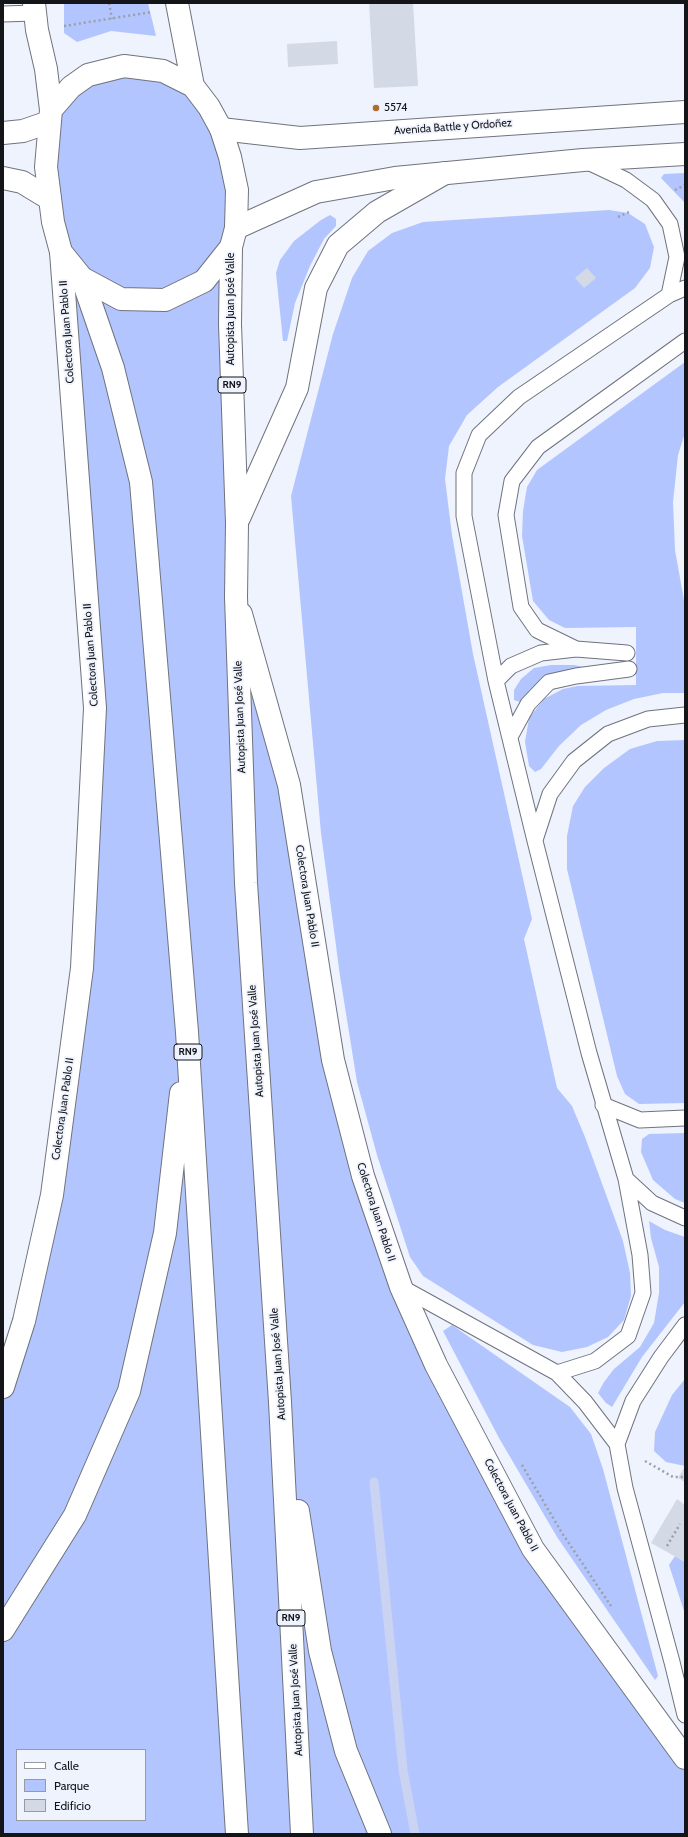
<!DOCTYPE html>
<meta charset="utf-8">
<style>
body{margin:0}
#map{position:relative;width:688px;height:1837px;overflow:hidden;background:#eff3fd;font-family:Cabin,sans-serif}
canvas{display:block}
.frame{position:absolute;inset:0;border:4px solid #131519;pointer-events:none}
.legend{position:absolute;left:16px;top:1749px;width:130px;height:72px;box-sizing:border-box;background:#eff3fd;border:1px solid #979aa2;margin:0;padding:5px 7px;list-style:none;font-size:12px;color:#131519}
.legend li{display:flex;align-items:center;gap:8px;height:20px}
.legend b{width:20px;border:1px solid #979aa2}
</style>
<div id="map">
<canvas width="688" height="1837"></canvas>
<div class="frame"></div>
<ul class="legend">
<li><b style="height:5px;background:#fff"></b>Calle</li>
<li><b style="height:11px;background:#b2c5fe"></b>Parque</li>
<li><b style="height:11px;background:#d4d9e6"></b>Edificio</li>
</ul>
</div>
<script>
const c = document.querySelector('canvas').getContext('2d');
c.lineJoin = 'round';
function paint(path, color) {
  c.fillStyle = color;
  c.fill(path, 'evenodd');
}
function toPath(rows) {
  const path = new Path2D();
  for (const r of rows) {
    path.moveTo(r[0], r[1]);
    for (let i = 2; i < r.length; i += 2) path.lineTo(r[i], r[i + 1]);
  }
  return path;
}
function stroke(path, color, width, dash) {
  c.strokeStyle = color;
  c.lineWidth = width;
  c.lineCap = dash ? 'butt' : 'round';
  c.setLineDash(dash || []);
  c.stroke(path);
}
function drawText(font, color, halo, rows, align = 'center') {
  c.font = font + ' Cabin,sans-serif';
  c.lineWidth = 3.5;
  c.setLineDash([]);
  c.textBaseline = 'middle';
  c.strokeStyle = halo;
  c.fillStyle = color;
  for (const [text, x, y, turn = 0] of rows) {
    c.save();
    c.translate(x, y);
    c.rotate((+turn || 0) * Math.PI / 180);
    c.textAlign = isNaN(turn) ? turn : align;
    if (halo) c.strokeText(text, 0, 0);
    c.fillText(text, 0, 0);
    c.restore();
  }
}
paint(toPath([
 [64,3,148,3,156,36,111,31,77,42,64,33],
 [124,66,193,86,230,157,236,597,289,785,333,1060,401,1287,533,1549,685,1758,685,1834,3,1834,3,1387,52,1195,95,708,51,110],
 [17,1750,145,1750,145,1820,17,1820],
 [685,173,685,203,661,178,664,174],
 [609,210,628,213,645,224,654,247,650,268,635,288,498,387,467,415,449,446,445,479,452,535,473,654,532,919,524,939,557,1088,572,1106,585,1137,623,1241,630,1273,631,1296,624,1320,608,1337,587,1347,562,1352,533,1345,423,1276,410,1257,377,1155,357,1082,340,976,321,833,291,496,333,334,352,278,368,251,392,233,423,222],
 [330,215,336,219,336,226,324,239,310,266,295,303,287,341,283,341,276,273,280,260,294,241,321,220],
 [685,362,685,433,678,455,673,502,675,550,685,606,685,693,663,693,634,699,606,710,581,725,559,746,541,769,535,772,529,766,525,742,529,718,544,699,563,689,577,686,636,685,636,627,565,628,549,620,533,601,522,536,523,511,527,487,537,470],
 [551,665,574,665,588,668,540,682,520,702,514,700,514,690,521,679,534,668],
 [685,740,685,1103,639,1104,625,1094,617,1076,567,869,567,836,573,806,585,787,604,768,630,749,657,741],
 [685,1133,685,1203,675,1199,653,1180,641,1152,642,1139,649,1134],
 [649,1221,665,1230,685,1237,685,1302,642,1357,612,1407,606,1403,598,1393,604,1382,614,1369,640,1347,654,1323,659,1293,659,1267,651,1238],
 [452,1325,570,1407,591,1434,603,1469,658,1676,655,1680,557,1537,499,1438,443,1331],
 [685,1379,685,1466,666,1462,654,1451,655,1432,672,1395],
 [675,1556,685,1562,685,1614,669,1565]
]), '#b2c5fe');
stroke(toPath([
 [374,1482,403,1770,415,1834]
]), '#cad4f2', 9);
paint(toPath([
 [369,3,413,3,418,86,374,88],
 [337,41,338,64,288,67,287,44],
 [587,268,596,278,584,288,575,278],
 [685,1466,685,1482,678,1478],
 [677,1499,685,1505,685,1562,651,1543]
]), '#d4d9e6');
const service = toPath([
 [3,14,34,13],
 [586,161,626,180,653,200,670,224,677,257,669,295],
 [576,649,537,630,521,607,506,515,512,481,538,447,685,341],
 [496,681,511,666,541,653,576,649,627,653],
 [510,737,528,704,549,682,576,676,629,669],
 [535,840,550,794,574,761,608,734,648,719,685,715],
 [603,1105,640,1120,685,1118],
 [626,1179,652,1203,685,1218],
 [401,1287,557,1373,585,1402,617,1444,625,1488,672,1662,685,1715],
 [557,1373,595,1361,628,1336,643,1293,640,1255,626,1179,589,1053,535,841,496,681,464,516,464,473,479,435,519,397,669,295,685,288],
 [617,1444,633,1401,661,1357,685,1325]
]);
const secondary = toPath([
 [221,129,300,138,685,112],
 [3,133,23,131,49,122],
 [3,178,22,182,50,199],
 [236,228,316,192,395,178,583,160,685,154],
 [241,614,289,785,333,1060,363,1176,401,1287,436,1365,533,1549,685,1758],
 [3,1387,24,1321,52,1195,82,968,95,708,61,252]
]);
const primary = toPath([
 [34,3,37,30,46,69,51,110],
 [177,3,193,86],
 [124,66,163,71,193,86,209,107,221,129,230,157,237,190,236,228,231,247,204,281,165,300,121,299,82,278,61,252,53,222,46,167,51,110,71,87,88,75,124,66]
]);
const motorway = toPath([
 [231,247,230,324,237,523,236,597,246,883,280,1402,302,1834],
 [82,278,113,368,141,482,187,1032,237,1834],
 [239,518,297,388,316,288,338,245,377,212,445,173],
 [298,1511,320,1651,346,1751,380,1834],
 [3,1630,75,1515,129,1391,165,1233,181,1093]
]);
stroke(service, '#6f737e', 17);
stroke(secondary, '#6f737e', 24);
stroke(primary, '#6f737e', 24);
stroke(motorway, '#6f737e', 24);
stroke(toPath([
 [109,3,112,19],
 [64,26,152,12],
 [675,190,685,185],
 [618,217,629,212],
 [645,1461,673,1477,685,1477],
 [522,1465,562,1533,611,1606],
 [667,1546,680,1524]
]), '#9c9fa7', 2.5, [2, 3]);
stroke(service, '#fff', 15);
stroke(secondary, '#fff', 22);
stroke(primary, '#fff', 22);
stroke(motorway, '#fff', 22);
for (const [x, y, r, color] of [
 [376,108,4,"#ac6d34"]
]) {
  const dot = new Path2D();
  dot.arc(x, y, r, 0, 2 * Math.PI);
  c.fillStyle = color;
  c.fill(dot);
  stroke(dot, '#eff3fd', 1.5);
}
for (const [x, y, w] of [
 [232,385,28],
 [188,1052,28],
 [291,1618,28]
]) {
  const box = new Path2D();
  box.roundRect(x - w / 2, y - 8, w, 16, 3);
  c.fillStyle = '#eff3fd';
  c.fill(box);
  stroke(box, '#131519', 1);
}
drawText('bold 10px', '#131519', null, [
 ["RN9",232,385],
 ["RN9",188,1052],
 ["RN9",291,1618]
]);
drawText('11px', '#131519', '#eff3fd', [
 ["5574",384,108]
], 'left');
drawText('11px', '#131519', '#eff3fd', [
 ["Avenida Battle y Ordoñez",453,127,-4],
 ["Autopista Juan José Valle",231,309,-90],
 ["Colectora Juan Pablo II",67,332,-94],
 ["Colectora Juan Pablo II",91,655,-94],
 ["Autopista Juan José Valle",240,717,-92],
 ["Colectora Juan Pablo II",307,896,81],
 ["Autopista Juan José Valle",256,1041,-94],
 ["Colectora Juan Pablo II",63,1109,-82],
 ["Colectora Juan Pablo II",376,1212,72],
 ["Autopista Juan José Valle",278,1364,-94],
 ["Colectora Juan Pablo II",511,1505,62],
 ["Autopista Juan José Valle",296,1700,-93]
]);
</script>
